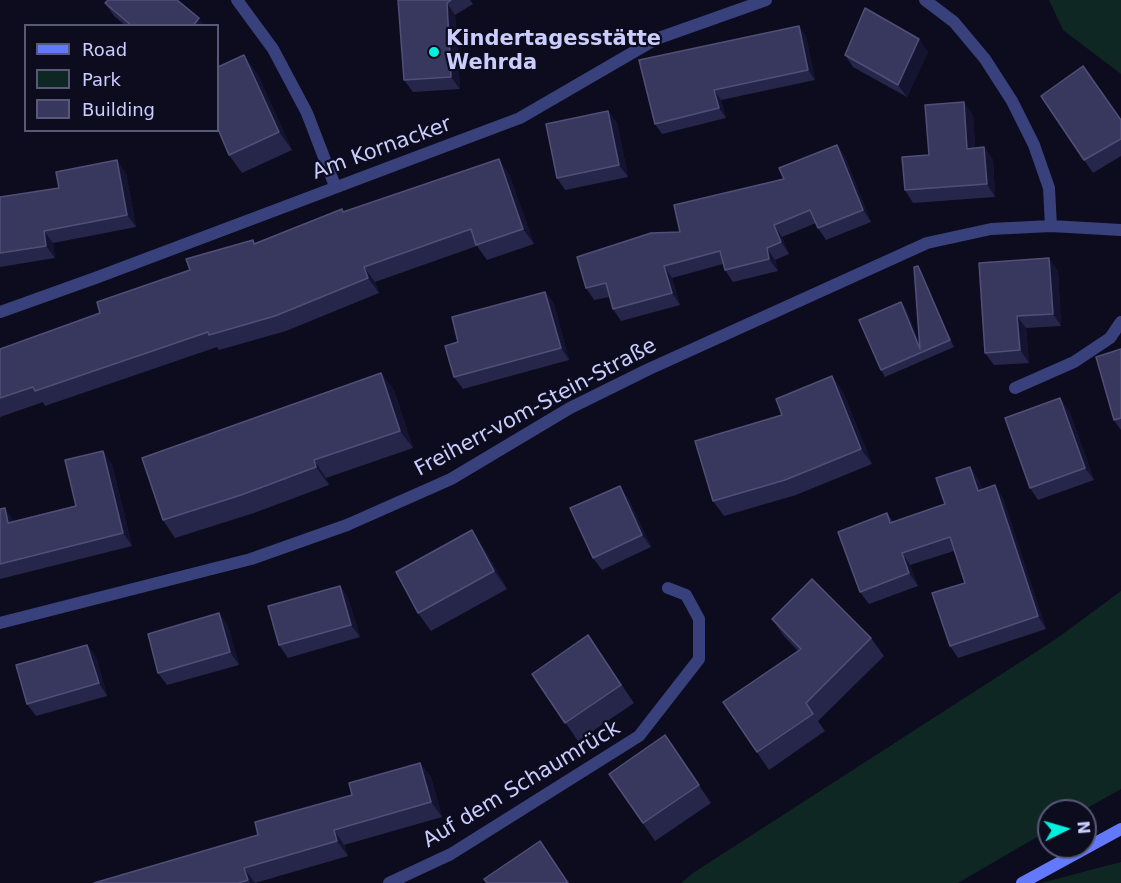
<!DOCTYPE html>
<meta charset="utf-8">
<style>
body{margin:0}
#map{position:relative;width:1121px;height:883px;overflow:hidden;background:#0c0c1e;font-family:"DejaVu Sans",sans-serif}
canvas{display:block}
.legend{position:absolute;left:24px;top:24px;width:195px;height:108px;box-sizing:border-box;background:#0c0c1e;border:2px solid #585978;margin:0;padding:8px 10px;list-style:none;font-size:18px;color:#cacdfe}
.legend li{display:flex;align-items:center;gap:12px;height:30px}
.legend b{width:30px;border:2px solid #585978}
.north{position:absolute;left:1037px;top:799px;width:60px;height:60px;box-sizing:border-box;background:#0c0c1e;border:2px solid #585978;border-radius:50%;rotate:85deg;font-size:16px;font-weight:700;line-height:24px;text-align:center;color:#cacdfe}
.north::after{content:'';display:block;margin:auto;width:21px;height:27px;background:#04f0df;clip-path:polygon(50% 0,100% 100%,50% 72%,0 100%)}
</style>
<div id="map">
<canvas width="1121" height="883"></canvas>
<ul class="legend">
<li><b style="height:8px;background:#6379fc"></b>Road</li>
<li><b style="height:16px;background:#0f2723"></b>Park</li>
<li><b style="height:16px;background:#38385f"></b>Building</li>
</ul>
<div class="north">N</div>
</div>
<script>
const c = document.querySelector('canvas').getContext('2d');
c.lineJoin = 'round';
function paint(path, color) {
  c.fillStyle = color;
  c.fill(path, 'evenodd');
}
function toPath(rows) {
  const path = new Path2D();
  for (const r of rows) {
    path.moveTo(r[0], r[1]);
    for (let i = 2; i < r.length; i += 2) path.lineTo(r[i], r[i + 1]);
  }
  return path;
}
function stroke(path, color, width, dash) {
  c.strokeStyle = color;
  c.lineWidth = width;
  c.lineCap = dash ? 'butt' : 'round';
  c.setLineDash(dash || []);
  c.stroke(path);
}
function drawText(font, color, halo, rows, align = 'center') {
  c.font = font + ' "DejaVu Sans",sans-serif';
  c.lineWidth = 4.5;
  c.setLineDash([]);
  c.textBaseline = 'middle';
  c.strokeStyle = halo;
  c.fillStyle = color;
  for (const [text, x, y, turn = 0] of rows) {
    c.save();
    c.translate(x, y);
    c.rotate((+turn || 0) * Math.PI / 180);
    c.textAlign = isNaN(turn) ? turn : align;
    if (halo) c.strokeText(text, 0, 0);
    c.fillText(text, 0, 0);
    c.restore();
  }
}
paint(toPath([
 [1049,0,1121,0,1121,74,1063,30],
 [1121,591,1121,789,1082,811,1049,811,1049,830,958,883,681,883,693,873,1056,639],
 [1121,862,1121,883,1041,883]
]), '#0f2723');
stroke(toPath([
 [237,0,273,49,307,113,335,186],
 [925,0,954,22,985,59,1012,101,1034,145,1049,188,1051,226],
 [0,312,98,277,520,118,656,39,766,0],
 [1015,388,1074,362,1110,338,1121,322],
 [0,623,251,559,347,525,451,479,570,408,649,369,927,243,991,229,1051,226,1121,230],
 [389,883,451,854,639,736,699,659,699,619,686,595,668,588]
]), '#38417c', 12);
stroke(toPath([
 [1022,883,1121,829]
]), '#6379fc', 12);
paint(toPath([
 [398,0,470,0,473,4,455,15,460,89,413,92,404,80],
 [105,3,199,18,204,26,126,26,114,16],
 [806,36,815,80,721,100,726,118,662,134,655,124],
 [928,52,907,97,853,67,845,55],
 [257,73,292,150,242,173,229,155],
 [1041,96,1121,120,1121,156,1093,173],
 [608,111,617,123,628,177,565,190,557,178],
 [973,115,975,148,984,147,993,160,995,197,913,203,905,190,929,155],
 [837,145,845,157,871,222,826,240,818,228,816,223,782,237,789,254,775,260,778,271,733,282,725,270,723,264,672,278,680,305,621,321,613,309,609,297,594,300,586,288,680,232,784,179],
 [126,173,136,227,53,243,55,258,0,267,0,197,59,188],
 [509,174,534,244,487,260,477,246,375,282,379,293,286,331,219,350,217,347,45,406,43,402,0,417,0,349,100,313,190,270,255,243,344,212],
 [918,266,922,273,954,347,885,377,881,370,906,308,919,343],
 [1058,271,1061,326,1026,328,1029,363,994,365,985,353],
 [545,292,554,304,569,360,463,389,454,377,458,342],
 [1121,349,1121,430,1114,420],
 [381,373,394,390,413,448,326,478,329,485,254,513,175,538,163,520],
 [832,376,843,392,872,464,796,495,724,516,713,501,782,415],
 [1069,410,1094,480,1038,500,1030,488],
 [112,464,132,546,0,579,0,509,13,520,13,522,76,506],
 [970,467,978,479,982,490,1003,498,1046,629,958,658,950,646,965,583,954,551,910,565,918,586,869,604,860,592,887,513,893,522,945,504],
 [628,498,651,547,602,570,593,558],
 [484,548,507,589,431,631,418,613],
 [340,586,348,598,360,637,288,658,279,645],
 [219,613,228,626,239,665,167,685,158,673],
 [772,619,871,638,884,656,818,721,825,731,769,770,723,702,798,651,784,636],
 [588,635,634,703,578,741,532,674],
 [87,645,96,657,107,696,36,716,27,704],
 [665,735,711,803,655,841,609,774],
 [420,763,431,777,442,817,344,845,348,856,255,883,94,883,258,835,352,795]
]), '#26264b');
paint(toPath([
 [447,3,455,15,460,89,451,77],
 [199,18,204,26,193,26],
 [799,26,806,36,815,80,808,70],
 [919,39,928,52,907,97,898,85],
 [244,55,257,73,292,150,279,132],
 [714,90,721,100,726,118,719,108],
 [964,102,973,115,976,161,967,149],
 [608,111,617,123,628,177,619,165],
 [837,145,845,157,871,222,863,210],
 [984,147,993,160,995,197,987,184],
 [499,159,509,174,534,244,523,229],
 [117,160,126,173,136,227,127,215],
 [774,225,782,237,789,254,781,242],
 [44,231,53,243,55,258,46,246],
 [767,248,775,260,778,271,769,259],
 [1049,258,1058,271,1061,326,1053,314],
 [664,266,672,278,680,305,672,293],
 [918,266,922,273,954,347,950,340],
 [364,267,375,282,379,293,368,278],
 [545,292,554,304,569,360,561,348],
 [901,302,906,308,923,352,920,349],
 [1017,316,1026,328,1029,363,1020,350],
 [381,373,394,390,413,448,400,431],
 [832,376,843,392,872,464,861,449],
 [1060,398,1069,410,1094,480,1085,468],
 [103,451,112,464,132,546,123,533],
 [314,460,326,478,329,485,316,467],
 [970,467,978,479,986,503,978,491],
 [995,485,1003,498,1046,629,1038,616],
 [620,486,628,498,651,547,642,535],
 [5,508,13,520,17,535,8,523],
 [472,530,484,548,507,589,494,571],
 [902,553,910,565,918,586,909,573],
 [340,586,348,598,360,637,351,625],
 [219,613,228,626,239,665,230,652],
 [87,645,96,657,107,696,99,683],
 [420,763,431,777,442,817,431,802],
 [334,830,344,845,348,856,337,841],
 [244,868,255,883,250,883,248,880]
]), '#141431');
const building = toPath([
 [108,0,177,0,199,18,193,26,132,26,105,3,108,0],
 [398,0,451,0,447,3,451,77,404,80,398,0],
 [865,8,919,39,898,85,845,55,865,8],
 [799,26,808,70,714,90,719,108,655,124,639,60,799,26],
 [244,55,279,132,229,155,218,129,218,67,244,55],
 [1083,66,1121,120,1121,139,1084,160,1041,96,1083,66],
 [964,102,967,149,984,147,987,184,905,190,902,157,929,155,925,105,964,102],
 [608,111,619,165,557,178,546,124,608,111],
 [837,145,863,210,818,228,810,210,774,225,781,242,767,248,769,259,725,270,720,251,664,266,672,293,613,309,606,283,586,288,577,257,651,233,680,232,674,205,784,179,779,168,837,145],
 [499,159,523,229,476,245,471,229,364,267,368,278,275,316,209,335,208,332,35,391,33,387,0,398,0,349,100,313,97,302,190,270,186,259,253,240,254,244,342,209,343,212,499,159],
 [117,160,127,215,44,231,46,246,0,253,0,197,59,188,56,172,117,160],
 [1049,258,1053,314,1017,316,1020,350,985,353,979,263,1049,258],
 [918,266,950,340,881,370,859,320,901,302,920,349,914,267,918,266],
 [545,292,561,348,454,377,445,346,458,342,452,317,545,292],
 [1121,349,1121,418,1114,420,1096,357,1121,349],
 [381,373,400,431,314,460,316,467,241,495,163,520,142,458,381,373],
 [832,376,861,449,785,480,713,501,695,441,782,415,776,399,832,376],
 [1060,398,1085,468,1030,488,1005,418,1060,398],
 [103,451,123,533,0,564,0,509,5,508,8,523,76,506,65,460,103,451],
 [970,467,978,491,995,485,1038,616,950,646,932,593,965,583,950,537,902,553,909,573,860,592,838,532,887,513,890,523,945,504,936,478,970,467],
 [620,486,642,535,593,558,570,508,620,486],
 [472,530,494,571,418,613,396,572,472,530],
 [812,579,871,638,806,703,813,714,757,752,723,702,801,649,772,619,812,579],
 [340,586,351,625,279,645,268,606,340,586],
 [219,613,230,652,158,673,148,634,219,613],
 [588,635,621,685,565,723,532,674,588,635],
 [87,645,99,683,27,704,16,665,87,645],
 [665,735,699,785,643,823,609,774,665,735],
 [420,763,431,802,334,830,337,841,244,868,248,880,238,883,94,883,258,835,255,822,352,795,349,783,420,763],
 [540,841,568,883,487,883,484,879,540,841]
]);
paint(building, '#38385f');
stroke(building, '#4f4f78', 1.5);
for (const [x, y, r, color] of [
 [434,52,6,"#04f0df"]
]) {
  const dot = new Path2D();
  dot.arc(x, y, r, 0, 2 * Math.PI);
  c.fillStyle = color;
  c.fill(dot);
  stroke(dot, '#0c0c1e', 2);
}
drawText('bold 21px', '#cacdfe', '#0c0c1e', [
 ["Kindertagesstätte",446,40],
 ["Wehrda",446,64]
], 'left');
drawText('21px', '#cacdfe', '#0c0c1e', [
 ["Am Kornacker",382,149,-20],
 ["Freiherr-vom-Stein-Straße",536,408,-28],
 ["Auf dem Schaumrück",522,785,-31]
]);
</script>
